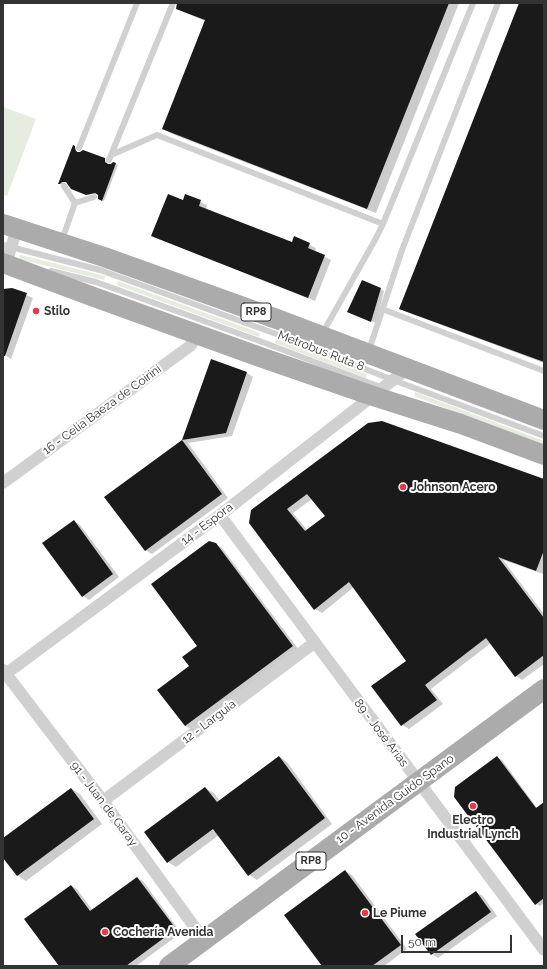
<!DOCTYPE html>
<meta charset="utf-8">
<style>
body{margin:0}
#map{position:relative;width:547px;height:969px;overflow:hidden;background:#fff;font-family:Raleway,sans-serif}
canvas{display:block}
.frame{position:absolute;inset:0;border:4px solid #333;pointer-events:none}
.scale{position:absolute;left:401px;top:935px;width:111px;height:18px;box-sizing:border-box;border:2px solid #333;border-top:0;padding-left:5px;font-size:12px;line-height:14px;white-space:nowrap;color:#333;-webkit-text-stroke:3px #fff;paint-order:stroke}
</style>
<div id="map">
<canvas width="547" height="969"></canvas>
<div class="frame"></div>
<div class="scale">50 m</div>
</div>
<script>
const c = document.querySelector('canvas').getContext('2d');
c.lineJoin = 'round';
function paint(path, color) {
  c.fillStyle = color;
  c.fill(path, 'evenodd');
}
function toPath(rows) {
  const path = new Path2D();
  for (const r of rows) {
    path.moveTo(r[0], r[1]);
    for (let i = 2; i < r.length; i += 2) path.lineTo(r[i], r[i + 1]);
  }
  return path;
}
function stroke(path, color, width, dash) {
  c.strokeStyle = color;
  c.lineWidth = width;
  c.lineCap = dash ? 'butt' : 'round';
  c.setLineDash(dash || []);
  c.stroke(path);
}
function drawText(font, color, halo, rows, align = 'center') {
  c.font = font + ' Raleway,sans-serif';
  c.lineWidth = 4;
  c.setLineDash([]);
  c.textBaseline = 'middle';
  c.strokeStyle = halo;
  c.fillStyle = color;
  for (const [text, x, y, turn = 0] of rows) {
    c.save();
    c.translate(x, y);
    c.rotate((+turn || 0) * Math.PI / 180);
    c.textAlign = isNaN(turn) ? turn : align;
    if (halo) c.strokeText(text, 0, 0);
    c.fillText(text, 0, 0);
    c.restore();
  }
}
paint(toPath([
 [3,107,36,119,7,196,3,195],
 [20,255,62,265,105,276,104,280,19,259],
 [118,281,260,333,259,337,117,285],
 [276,339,367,374,366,378,275,343],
 [415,392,544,441,544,446,414,396]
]), '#e6ecdf');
paint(toPath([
 [179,3,459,3,376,213,172,134,163,129,205,21,186,13,177,8],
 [520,3,544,3,544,363,409,313,400,309],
 [73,147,76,148,76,151,78,153,104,159,106,161,108,165,113,163,118,165,104,201,99,199,99,195,97,193,89,195,74,189,67,182,64,183,62,185,59,183],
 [186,196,207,205,206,210,293,243,295,238,316,248,315,252,331,260,315,301,159,239,153,236,184,201],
 [12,289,33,298,11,359,5,355,3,352,3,292],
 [380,289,384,291,376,323,348,312],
 [211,361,247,373,253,377,232,436,188,443,228,498,152,554,145,550,106,497,183,440],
 [368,424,544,480,543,574,503,560,544,614,544,664,522,680,516,676,491,643,431,689,443,704,409,729,402,725,408,661,354,587,322,613,315,609,250,523],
 [312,499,326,516,307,530,293,513],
 [74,521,80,525,119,577,89,600,83,596],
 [216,544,222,548,299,650,192,729,185,726,190,667,198,646],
 [279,757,287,762,332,824,257,880,249,875,219,835,176,867,168,862,205,788,214,793,220,801],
 [497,757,502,760,537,808,544,803,544,903,540,906,536,904],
 [71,789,80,794,102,824,26,881,18,876,3,856,3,839],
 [345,871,352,875,407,949,384,966,324,966],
 [137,878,143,881,181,933,136,966,60,966,71,886,77,889,93,911],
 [476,892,483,896,497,916,438,958,432,954]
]), '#0003');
paint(toPath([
 [177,3,449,3,367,209,162,129,205,20,176,9],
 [519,3,544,3,544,362,399,309],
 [73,145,75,146,75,149,77,152,80,152,83,150,105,158,105,162,108,164,111,164,113,162,116,163,102,201,98,199,98,195,95,193,86,195,71,189,66,182,62,182,60,184,58,184],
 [168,194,183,200,185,194,201,200,199,206,292,242,294,236,310,243,308,248,325,255,308,298,151,236],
 [362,280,381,288,371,322,347,312],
 [12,288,27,293,5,356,3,356,3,289],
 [211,359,247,372,226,433,182,440],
 [382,421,544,479,544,550,536,571,498,557,544,618,544,655,515,677,486,638,425,685,437,700,401,726,371,686,406,661,349,582,314,610,249,523,251,510,368,423],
 [307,494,325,516,305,531,287,509],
 [182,440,222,494,145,551,104,497],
 [74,520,113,574,82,597,42,543],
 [209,541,216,543,293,646,185,726,157,690,189,666,182,657,197,646,151,584],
 [279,756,325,818,248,876,213,829,167,863,144,832,205,787,217,802],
 [497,756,536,808,544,802,544,898,535,905,454,797,455,787],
 [71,788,94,819,17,876,3,858,3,838],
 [345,870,401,945,372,966,322,966,284,915],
 [137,877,176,929,126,966,59,966,24,919,71,885,90,911],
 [476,891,491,912,431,955,415,934]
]), '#1a1a1a');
stroke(toPath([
 [79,148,137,3],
 [111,155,157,135,383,224],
 [109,160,173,3],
 [64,186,75,203],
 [62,240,75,203,94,197],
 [3,245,100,270,279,335,393,380,544,436],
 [51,271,96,282,265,343,383,388],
 [382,309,544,371],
 [322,334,375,240,383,224,473,3],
 [369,350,402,250,498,3]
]), '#d0d0d0', 6);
stroke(toPath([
 [3,268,6,264,17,228],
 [3,483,190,346,199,335],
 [220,515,544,950],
 [3,670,103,801,204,940],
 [3,676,220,515,407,369],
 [103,801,314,643]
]), '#d0d0d0', 12);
stroke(toPath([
 [3,224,104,257,274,318,544,420],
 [3,263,91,296,260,357,373,396,461,424,544,455],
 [169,966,544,689]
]), '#ababab', 20);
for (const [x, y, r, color] of [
 [36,311,4,"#e63946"],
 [403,487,4,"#e63946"],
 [473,806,4,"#e63946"],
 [365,913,4,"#e63946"],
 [105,932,4,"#e63946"]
]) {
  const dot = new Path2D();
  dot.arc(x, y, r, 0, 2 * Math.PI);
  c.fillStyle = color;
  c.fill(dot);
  stroke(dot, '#fff', 1.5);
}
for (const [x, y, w] of [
 [256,312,30],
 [311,861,30]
]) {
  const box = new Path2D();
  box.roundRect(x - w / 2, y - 9, w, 18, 3);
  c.fillStyle = '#fff';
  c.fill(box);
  stroke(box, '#333', 1);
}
drawText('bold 11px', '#333', null, [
 ["RP8",256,312],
 ["RP8",311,861]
]);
drawText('bold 12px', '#333', '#fff', [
 ["Stilo",44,311],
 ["Johnson Acero",411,487],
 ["Electro",473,820,"center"],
 ["Industrial Lynch",473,834,"center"],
 ["Le Piume",373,913],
 ["Cochería Avenida",113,932]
], 'left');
drawText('12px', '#333', '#fff', [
 ["Metrobus Ruta 8",321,351,21],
 ["16 - Celia Baeza de Coirini",102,410,-36],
 ["14 - Espora",207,524,-37],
 ["12 - Larguía",209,722,-37],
 ["89 - José Arias",381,733,53],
 ["10 - Avenida Guido Spano",395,799,-36],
 ["91 - Juan de Garay",104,804,53]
]);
</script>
